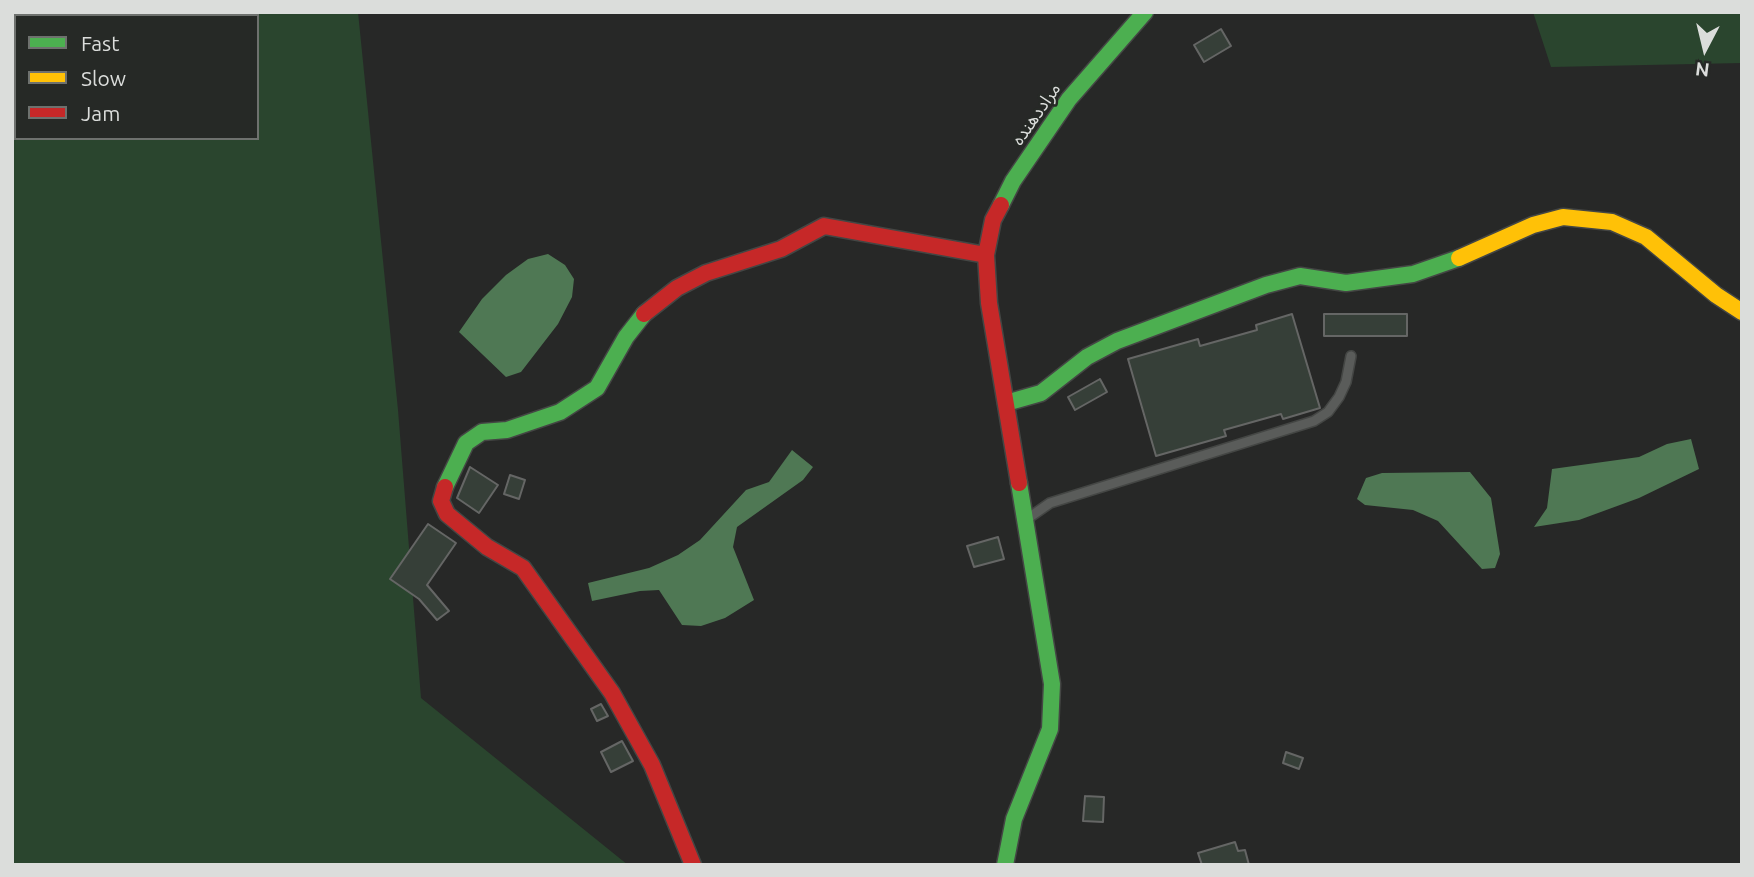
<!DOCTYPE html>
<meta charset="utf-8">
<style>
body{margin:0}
#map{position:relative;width:1754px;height:877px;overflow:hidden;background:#272827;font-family:Ubuntu,sans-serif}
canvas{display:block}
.frame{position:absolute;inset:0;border:14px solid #dbdddb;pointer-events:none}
.legend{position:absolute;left:14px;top:14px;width:245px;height:126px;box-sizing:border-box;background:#262926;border:2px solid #6e716e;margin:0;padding:9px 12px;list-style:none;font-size:21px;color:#dbdddb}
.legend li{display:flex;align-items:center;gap:14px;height:35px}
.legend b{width:35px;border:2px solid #6e716e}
.north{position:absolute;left:1670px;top:14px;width:70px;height:70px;-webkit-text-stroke:5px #262926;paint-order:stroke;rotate:187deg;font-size:19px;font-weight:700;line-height:28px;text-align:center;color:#dbdddb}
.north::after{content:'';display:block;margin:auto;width:24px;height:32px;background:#dbdddb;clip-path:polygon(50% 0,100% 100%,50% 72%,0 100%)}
</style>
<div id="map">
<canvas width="1754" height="877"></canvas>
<div class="frame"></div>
<ul class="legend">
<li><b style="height:9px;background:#4caf50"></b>Fast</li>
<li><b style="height:9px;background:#ffc107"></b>Slow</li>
<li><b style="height:9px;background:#c62828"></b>Jam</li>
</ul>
<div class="north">N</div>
</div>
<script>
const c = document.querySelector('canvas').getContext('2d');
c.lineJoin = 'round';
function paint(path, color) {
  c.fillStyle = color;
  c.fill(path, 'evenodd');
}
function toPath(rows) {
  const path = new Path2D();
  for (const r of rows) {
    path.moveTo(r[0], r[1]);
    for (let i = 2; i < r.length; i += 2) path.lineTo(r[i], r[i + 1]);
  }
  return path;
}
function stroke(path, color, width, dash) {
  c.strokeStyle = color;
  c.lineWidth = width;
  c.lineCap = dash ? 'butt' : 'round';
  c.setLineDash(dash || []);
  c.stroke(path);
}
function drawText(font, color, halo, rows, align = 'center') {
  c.font = font + ' Ubuntu,"Noto Sans Arabic",sans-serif';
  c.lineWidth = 5;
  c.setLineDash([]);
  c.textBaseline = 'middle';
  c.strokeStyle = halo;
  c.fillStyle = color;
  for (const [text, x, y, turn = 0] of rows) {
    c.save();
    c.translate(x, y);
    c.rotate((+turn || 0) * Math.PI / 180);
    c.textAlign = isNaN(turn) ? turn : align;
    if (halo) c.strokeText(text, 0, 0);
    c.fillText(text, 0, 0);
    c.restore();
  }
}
paint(toPath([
 [12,12,358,12,398,410,421,698,628,865,12,865],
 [16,16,257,16,257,138,16,138],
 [1533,12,1742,12,1742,63,1551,67]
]), '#2a452e');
paint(toPath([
 [548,254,565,265,574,279,572,297,558,324,521,372,506,377,459,332,482,299,506,275,528,259],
 [1691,439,1699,469,1639,498,1579,520,1534,527,1547,508,1552,469,1639,457,1667,444],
 [792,450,813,467,803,480,737,527,733,547,754,600,725,618,701,626,682,625,659,590,640,591,592,601,588,583,649,568,678,555,700,540,746,490,769,482],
 [1470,472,1491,498,1500,554,1495,568,1482,569,1438,521,1413,510,1365,505,1357,499,1366,478,1382,473]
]), '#4f7854');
const building = toPath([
 [1221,29,1231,46,1204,62,1194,45,1221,29],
 [1292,314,1320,408,1283,419,1281,414,1224,430,1226,436,1156,456,1128,359,1198,339,1200,346,1257,330,1256,325,1292,314],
 [1324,314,1407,314,1407,336,1324,336,1324,314],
 [1100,379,1107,392,1075,410,1068,397,1100,379],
 [470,467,498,485,479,513,457,498,470,467],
 [510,475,525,480,519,499,504,494,510,475],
 [428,524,456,543,427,585,449,611,437,620,419,599,390,579,428,524],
 [998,537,1004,559,974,567,967,546,998,537],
 [601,704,608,716,597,721,591,709,601,704],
 [622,741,633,761,611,772,601,752,622,741],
 [1286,752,1303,758,1299,769,1283,763,1286,752],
 [1085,796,1104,797,1103,822,1083,821,1085,796],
 [1235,842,1238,851,1245,850,1249,865,1202,865,1198,853,1235,842]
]);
paint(building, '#363f38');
stroke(building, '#656665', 2);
const lane = toPath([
 [1027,519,1050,503,1314,421,1328,412,1339,397,1346,382,1351,356]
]);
const fast = toPath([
 [1001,205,1013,181,1069,99,1145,12],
 [1006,403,1041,393,1087,357,1117,341,1266,285,1300,276,1346,283,1413,274,1459,258],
 [445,487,466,443,482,432,507,430,560,412,597,388,626,337,644,314],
 [1005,865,1014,819,1050,729,1052,684,1019,483]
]);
const slow = toPath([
 [1459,258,1533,225,1563,217,1612,222,1646,237,1716,295,1742,312]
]);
const jam = toPath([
 [1001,205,993,220,986,255,989,303,1019,483],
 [644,314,677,288,706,273,781,249,824,226,986,255],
 [445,487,441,501,447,514,487,547,523,568,612,693,652,765,693,865]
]);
stroke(lane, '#444644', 12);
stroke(fast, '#444644', 19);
stroke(slow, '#444644', 19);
stroke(jam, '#444644', 19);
stroke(lane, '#5a5c5a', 9);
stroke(fast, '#4caf50', 16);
stroke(slow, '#ffc107', 16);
stroke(jam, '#c62828', 16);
drawText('18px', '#dbdddb', '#262926', [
 ["مراددهنده",1036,114,-55]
]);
</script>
